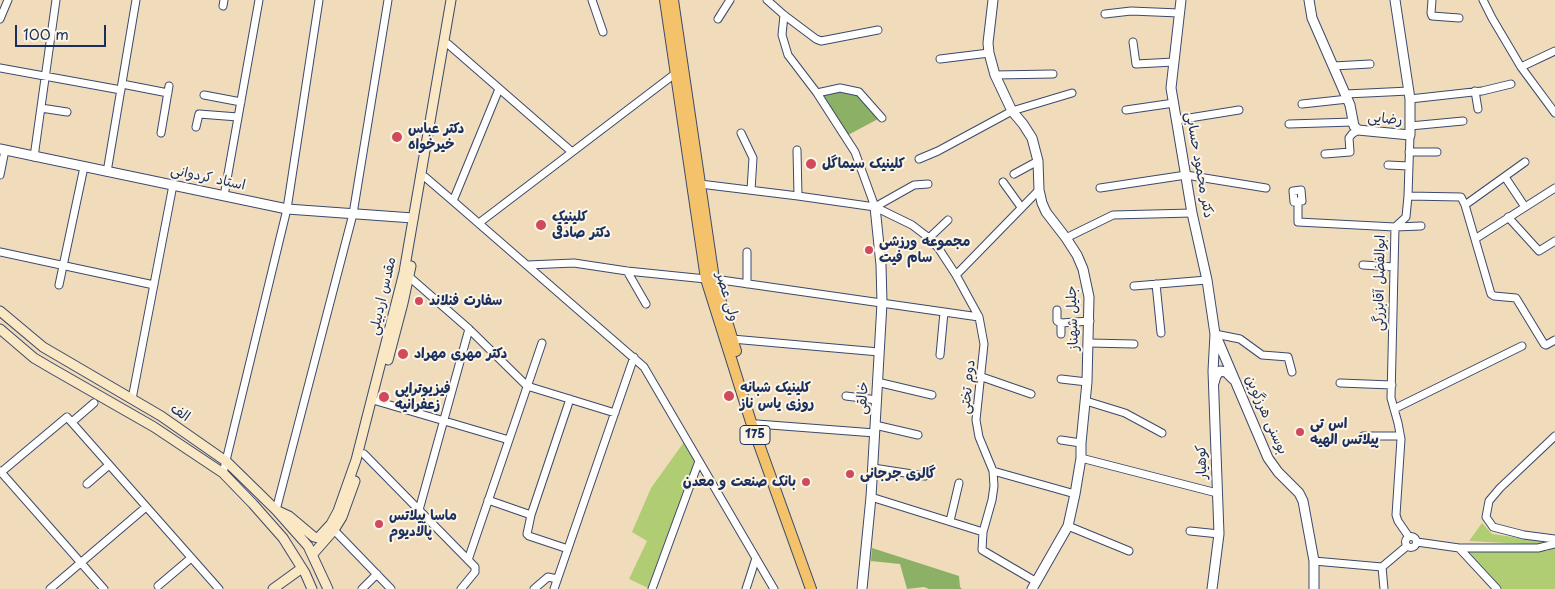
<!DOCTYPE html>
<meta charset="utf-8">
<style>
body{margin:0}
#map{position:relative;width:1555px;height:589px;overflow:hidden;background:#f0dcba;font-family:"Playpen Sans",sans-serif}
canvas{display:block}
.scale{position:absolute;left:15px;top:25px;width:91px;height:22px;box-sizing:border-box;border:2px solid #1b2f5e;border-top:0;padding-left:6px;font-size:15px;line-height:18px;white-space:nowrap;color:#1b2f5e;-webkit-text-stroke:4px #fcf5e5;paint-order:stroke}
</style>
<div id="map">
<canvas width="1555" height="589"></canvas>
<div class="scale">100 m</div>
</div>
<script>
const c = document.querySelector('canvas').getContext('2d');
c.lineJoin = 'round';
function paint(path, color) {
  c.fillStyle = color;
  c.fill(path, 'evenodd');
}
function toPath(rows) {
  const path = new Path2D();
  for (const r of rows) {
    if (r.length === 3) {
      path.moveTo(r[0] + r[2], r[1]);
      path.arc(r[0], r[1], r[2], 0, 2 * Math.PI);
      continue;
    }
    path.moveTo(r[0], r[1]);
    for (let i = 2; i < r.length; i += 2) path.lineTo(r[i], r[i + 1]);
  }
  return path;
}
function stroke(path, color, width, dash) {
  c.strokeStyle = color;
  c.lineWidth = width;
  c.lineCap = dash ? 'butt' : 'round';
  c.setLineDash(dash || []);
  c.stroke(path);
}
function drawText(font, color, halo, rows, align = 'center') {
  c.font = font + ' "Playpen Sans","Playpen Sans Arabic",sans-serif';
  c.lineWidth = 4;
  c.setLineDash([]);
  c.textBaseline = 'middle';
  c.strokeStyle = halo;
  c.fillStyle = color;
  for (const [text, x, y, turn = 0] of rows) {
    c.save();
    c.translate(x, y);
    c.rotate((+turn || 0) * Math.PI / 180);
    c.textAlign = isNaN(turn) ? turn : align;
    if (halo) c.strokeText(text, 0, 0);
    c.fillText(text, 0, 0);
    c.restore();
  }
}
paint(toPath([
 [684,442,695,461,648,588,629,579,647,541,632,532,651,488],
 [1482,523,1492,534,1548,542,1544,545,1469,541],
 [1555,547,1555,589,1500,589,1487,572,1466,551,1547,551]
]), '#b1cd74');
paint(toPath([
 [841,90,859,94,878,119,848,135,822,95],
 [872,548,959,576,960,587,962,589,929,589,924,587,907,589,900,564,871,561]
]), '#8cb066');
const minor = toPath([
 [592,0,603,32],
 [767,0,784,15,816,39,821,41,878,30],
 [1432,0,1431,13,1432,16,1459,18],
 [1483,0,1492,18,1521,67,1555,113],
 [223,6,224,0],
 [1105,14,1131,11,1179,13],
 [784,15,782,35,788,55,817,93,855,152,875,207],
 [0,19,8,0],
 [718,19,730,0],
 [1133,42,1136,64,1174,62],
 [448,44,572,152],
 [940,59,989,53],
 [1333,66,1370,64],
 [1521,67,1555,51],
 [0,68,121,90],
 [995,75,1053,74],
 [122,84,168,93],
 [1475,91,1478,109],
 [817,93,840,88,859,92,882,118],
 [1346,94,1409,91],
 [204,95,241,102],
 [1410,99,1482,91,1511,84],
 [1302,104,1348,99],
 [41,108,67,112],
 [1126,110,1174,103],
 [1177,120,1239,110],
 [1289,124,1353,122],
 [1410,126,1463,121],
 [196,127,199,114,238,117],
 [161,133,169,86],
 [741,133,753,158,751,190],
 [797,150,798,196],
 [1409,152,1437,152],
 [1325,154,1350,152,1349,138,1352,134,1358,130],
 [34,157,56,0],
 [919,159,938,151,1012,111,1072,93],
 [1388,165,1409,166],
 [107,172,136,0],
 [1014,174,1038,161],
 [0,175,5,150],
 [420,175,425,177,453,201,644,367,774,589],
 [1505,177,1525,207],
 [1003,182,1021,207],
 [700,184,798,196,875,207,912,225,929,238,939,249,956,275,979,317,984,344,976,420,979,437,993,471,994,486,992,500,983,532,982,550,1035,581],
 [1100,188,1186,175,1266,188],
 [1301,190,1302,201,1294,202,1293,191,1301,190],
 [224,196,259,0],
 [1408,196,1461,197,1465,205,1491,294,1494,296,1516,298,1544,344,1546,345,1555,340],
 [453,201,499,89],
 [1298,201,1298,222,1395,227,1421,226],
 [1465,205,1525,162],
 [875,207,914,185,928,184],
 [1508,217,1539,251,1555,241],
 [479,223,676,73],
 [929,238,948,220],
 [1066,238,1113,215,1192,213],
 [1475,239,1555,188],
 [0,252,154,285],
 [528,265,574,263,627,271,706,279],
 [1363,265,1394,267],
 [627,271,646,304],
 [406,274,469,329,527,386,615,413],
 [956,275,1039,190],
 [714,279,979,317],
 [747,284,747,252],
 [1156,284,1161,333],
 [59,285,84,167],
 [1134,286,1207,280],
 [1057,310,1057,321,1061,323,1061,334],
 [1061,323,1090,321],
 [1215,334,1240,339,1262,355,1288,357,1292,372],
 [732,339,879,352],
 [1089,343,1134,344],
 [940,355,944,312],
 [982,377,1031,394],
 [1061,379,1087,382],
 [877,382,932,395],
 [1340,383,1392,385],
 [846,396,877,400],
 [132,399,173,185],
 [373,400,509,440],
 [1086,401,1125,413,1162,433],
 [1394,409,1522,346],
 [72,422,94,403],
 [757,424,875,433],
 [875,425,918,435],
 [1363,436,1400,436],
 [1555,436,1500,488,1489,501,1486,517,1493,527,1524,535,1555,539],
 [1061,440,1081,443],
 [364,454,475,567,475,572,461,589],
 [1081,458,1217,493],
 [873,468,925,476],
 [0,471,104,589],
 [993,471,1075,494],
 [0,473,67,417,219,589],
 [223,473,287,209,319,0],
 [87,484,109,465],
 [871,497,983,532],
 [488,500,531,515],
 [276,510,353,214,388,0],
 [419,510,469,329],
 [950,521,959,483],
 [1068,526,1129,551],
 [334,530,391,589],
 [1190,531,1219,534],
 [1411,542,5.5],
 [1409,537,1398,521,1396,515,1401,439,1398,423,1391,398,1395,227,1406,217,1408,196,1410,135],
 [1417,542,1459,548,1497,589],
 [1459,548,1538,548,1555,544],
 [568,549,529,536,527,534,531,515,570,399],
 [468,560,542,343],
 [1314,561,1382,567],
 [1382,567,1407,546],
 [1382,567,1384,589],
 [158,586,191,558],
 [50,589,146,507],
 [362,589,377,574],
 [534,589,548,577,557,579],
 [554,589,634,357],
 [652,589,699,461],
 [746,589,756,558]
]);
const tertiary = toPath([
 [993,0,988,43,989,53,995,75,1012,111,1023,124,1032,138,1038,161,1039,190,1042,203,1046,212,1066,238,1077,255,1083,269,1089,297,1087,382,1081,443,1081,458,1075,494,1068,526,1032,589],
 [1181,0,1171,88,1192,213,1207,280,1215,334,1213,371,1219,534,1212,589],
 [1309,0,1312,18,1350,105,1354,126,1358,130,1410,135,1410,99,1395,0],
 [0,149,287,209,413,218],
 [1216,336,1268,458,1278,472,1299,493,1303,501,1314,561,1314,589],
 [1214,383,1216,376,1220,371,1226,372,1233,379],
 [862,589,871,497,882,303,881,265,875,207]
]);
const secondary = toPath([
 [0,311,43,347,161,416,227,462,276,510,308,546,328,589],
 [0,329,34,358,51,368,154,427,223,473,253,504,283,538,305,573,312,589],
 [388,360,403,303,411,266],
 [276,510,289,516,314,537,318,538,331,524,338,511,356,460,404,272,451,0],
 [313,554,334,530,342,517,355,481],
 [273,589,302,568]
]);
const primary = toPath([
 [665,0,706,279,751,422,811,589],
 [673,0,714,279,736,351]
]);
stroke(minor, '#3b496c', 9);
stroke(tertiary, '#3b496c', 11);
stroke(secondary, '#3b496c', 11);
stroke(primary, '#3b496c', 12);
stroke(minor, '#fff', 7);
stroke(tertiary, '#fff', 9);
stroke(secondary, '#fae7c3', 9);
stroke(primary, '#f3c26a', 10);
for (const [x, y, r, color] of [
 [397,137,6,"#d1495b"],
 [811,164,6,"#d1495b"],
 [541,225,6,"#d1495b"],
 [869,250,5,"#d1495b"],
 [419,301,5,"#d1495b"],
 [403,354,6,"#d1495b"],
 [729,396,6,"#d1495b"],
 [384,397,6,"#d1495b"],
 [1300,432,5,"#d1495b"],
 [850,474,5,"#d1495b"],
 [806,482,5,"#d1495b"],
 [379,524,5,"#d1495b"]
]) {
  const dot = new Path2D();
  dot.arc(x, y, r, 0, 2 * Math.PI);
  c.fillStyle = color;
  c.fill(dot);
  stroke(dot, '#fcf5e5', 2);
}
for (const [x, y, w] of [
 [755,435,30]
]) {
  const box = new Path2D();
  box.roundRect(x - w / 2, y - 9.5, w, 19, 4);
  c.fillStyle = '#fcf5e5';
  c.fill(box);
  stroke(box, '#1b2f5e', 1);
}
drawText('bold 12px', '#1b2f5e', null, [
 ["175",755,435]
]);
drawText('14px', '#1b2f5e', '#fcf5e5', [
 ["رضایی",1385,119,6],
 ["دکتر محمود حسابی",1199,165,80],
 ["استاد کردوانی",208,178,12],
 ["ابوالفضل آقابزرگی",1380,283,-89],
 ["مقدس اردبیلی",383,296,-77],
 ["ولی عصر",727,297,74],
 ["جلیل شهناز",1073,318,-92],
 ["دوم تختی",968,387,-84],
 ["خالقی",863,398,-87],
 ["الف",180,413,34],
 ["بوسنی هرزگوین",1266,415,66],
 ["کوهیار",1202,462,-92]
]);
drawText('bold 14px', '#1b2f5e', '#fcf5e5', [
 ["دکتر عباس",408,129],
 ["خیرخواه",408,145],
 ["کلینیک سیماگل",822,164],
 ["کلینیک",552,217],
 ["دکتر صادقی",552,233],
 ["مجموعه ورزشی",879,242],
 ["سام فیت",879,258],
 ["سفارت فنلاند",429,301],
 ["دکتر مهری مهراد",414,354],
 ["کلینیک شبانه",740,388],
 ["روزی یاس ناز",740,404],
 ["فیزیوتراپی",395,389],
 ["زعفرانیه",395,405],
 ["اس تی",1310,424],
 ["پیلاتس الهیه",1310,440],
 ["گالری جرجانی",860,474],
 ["بانک صنعت و معدن",796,482,"right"],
 ["ماسا پیلاتس",389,516],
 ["پالادیوم",389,532]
], 'left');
</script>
